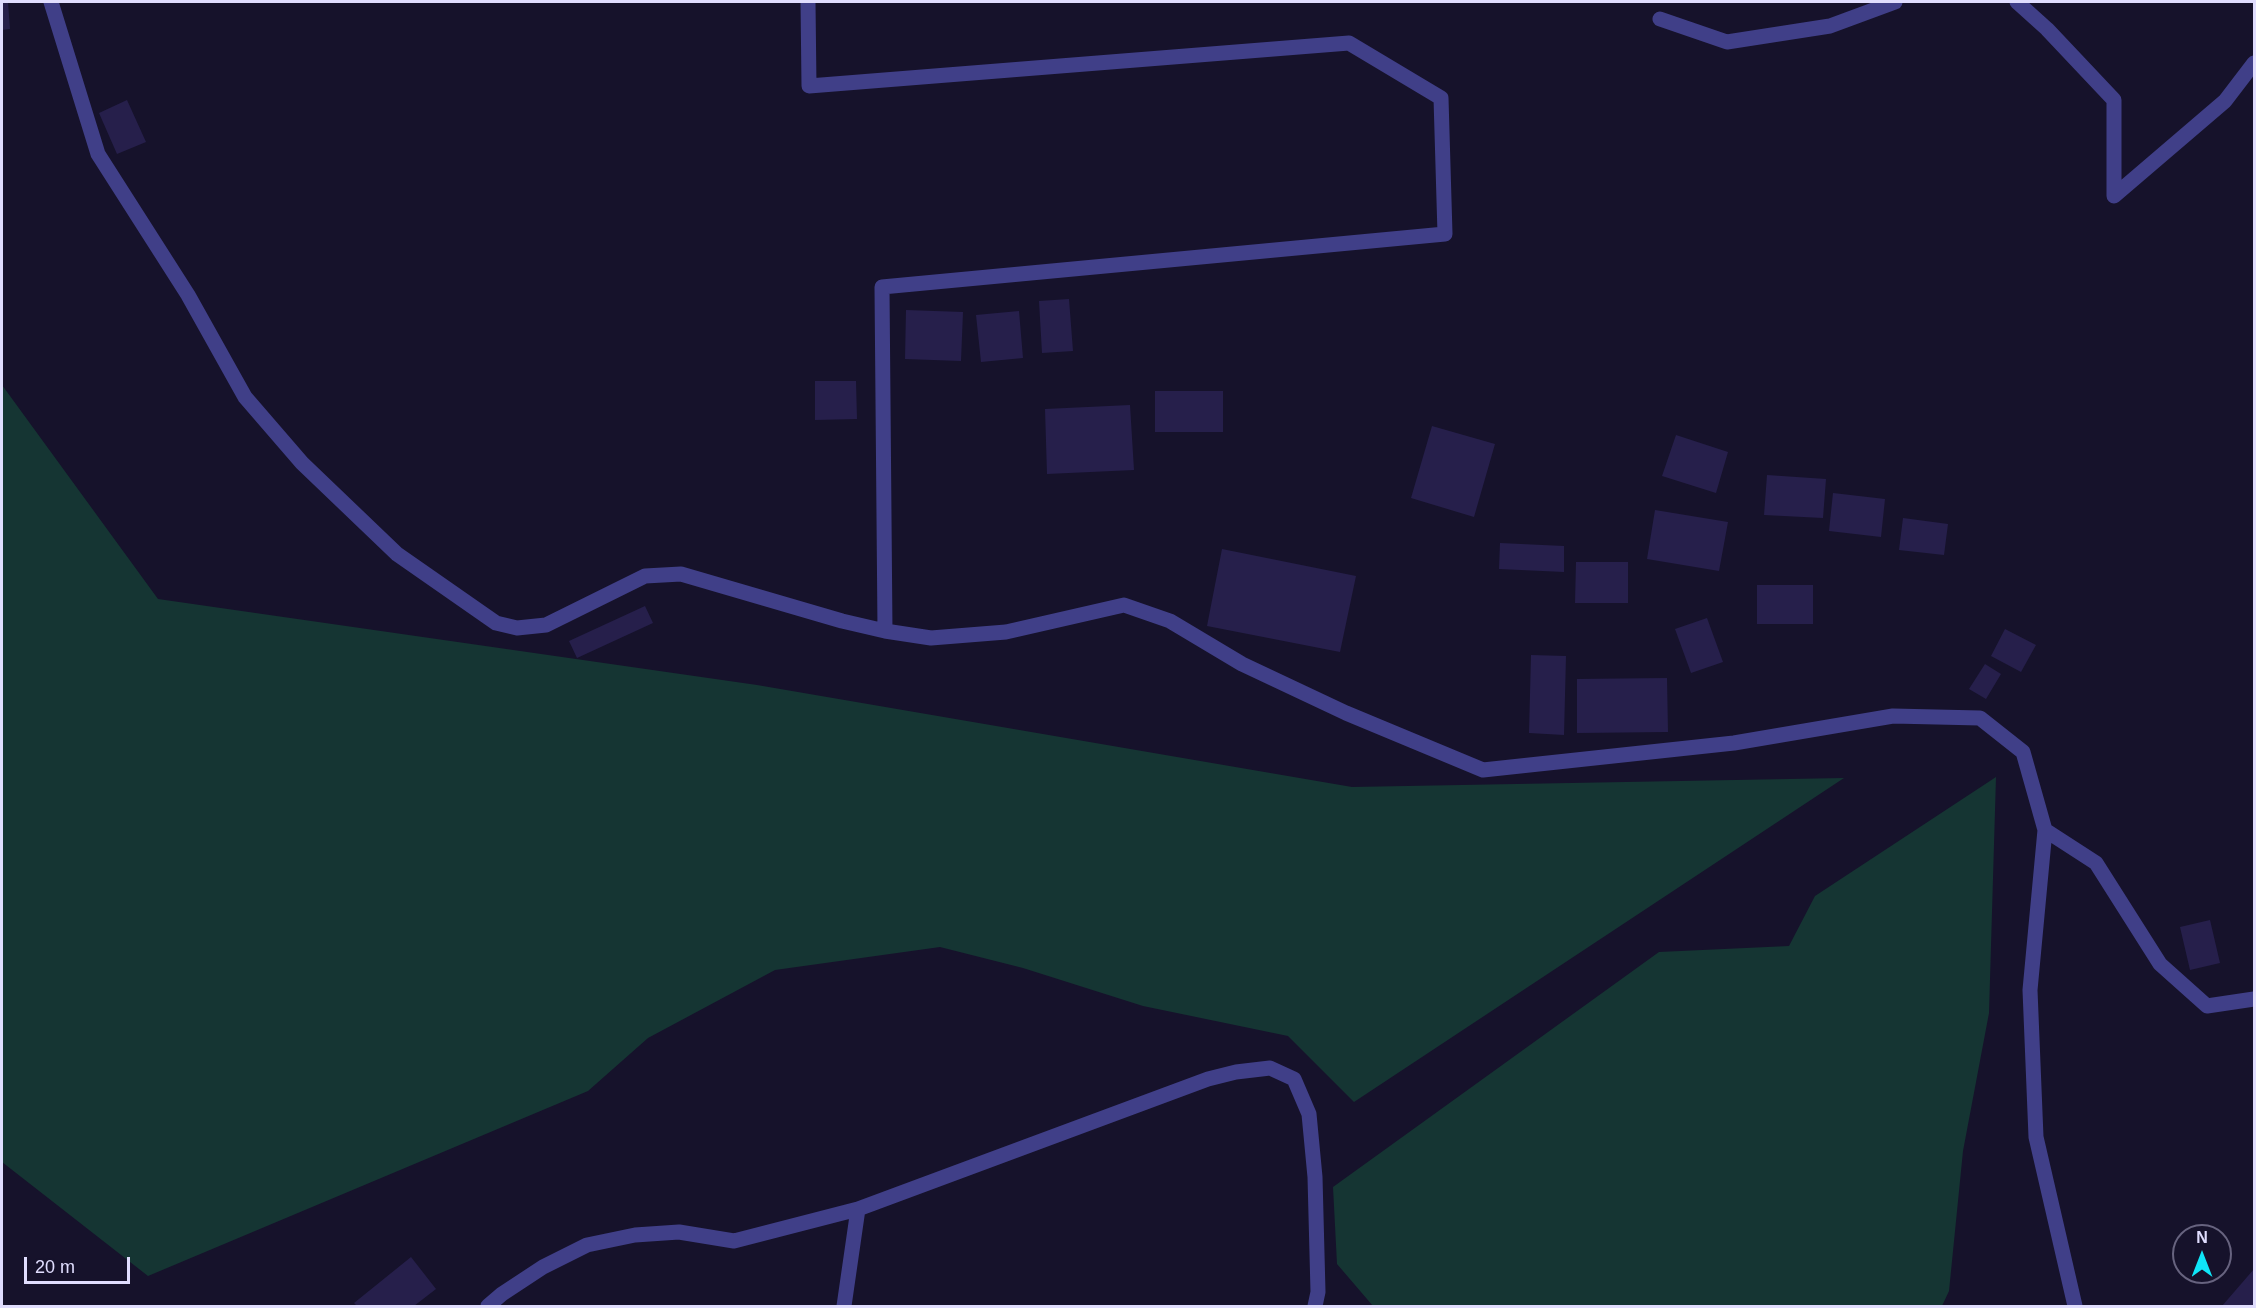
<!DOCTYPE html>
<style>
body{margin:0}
#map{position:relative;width:2256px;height:1308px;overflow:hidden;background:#16122b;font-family:Helvetica,sans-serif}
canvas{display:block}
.frame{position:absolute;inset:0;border:3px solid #e0ddfe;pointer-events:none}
.north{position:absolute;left:2172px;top:1224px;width:60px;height:60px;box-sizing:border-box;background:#16122b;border:2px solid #67637f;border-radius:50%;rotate:0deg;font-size:16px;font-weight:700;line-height:24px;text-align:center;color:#e0ddfe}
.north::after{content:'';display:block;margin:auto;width:21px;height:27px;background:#0fe6f8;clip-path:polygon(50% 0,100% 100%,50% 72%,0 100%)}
.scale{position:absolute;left:24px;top:1257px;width:106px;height:27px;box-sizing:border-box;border:3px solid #e0ddfe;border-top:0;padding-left:8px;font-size:18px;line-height:21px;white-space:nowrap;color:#e0ddfe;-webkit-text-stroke:4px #16122b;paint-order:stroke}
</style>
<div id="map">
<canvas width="2256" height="1308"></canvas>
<div class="frame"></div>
<div class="north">N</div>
<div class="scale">20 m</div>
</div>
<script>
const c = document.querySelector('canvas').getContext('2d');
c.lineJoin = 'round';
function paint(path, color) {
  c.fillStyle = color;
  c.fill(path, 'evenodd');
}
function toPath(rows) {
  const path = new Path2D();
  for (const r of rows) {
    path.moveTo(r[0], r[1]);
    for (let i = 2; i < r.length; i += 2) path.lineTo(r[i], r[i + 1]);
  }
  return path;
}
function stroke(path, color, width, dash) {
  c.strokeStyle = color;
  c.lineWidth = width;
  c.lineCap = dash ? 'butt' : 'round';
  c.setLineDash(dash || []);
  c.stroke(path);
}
paint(toPath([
 [2,385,158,599,757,685,1352,787,1844,778,1354,1102,1288,1036,1143,1006,1023,968,940,947,775,970,648,1038,588,1091,148,1276,2,1162],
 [1996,777,1989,1013,1963,1151,1949,1291,1942,1306,1373,1306,1337,1264,1333,1187,1659,952,1789,946,1815,896]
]), '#153533');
paint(toPath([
 [2,2,8,2,10,29,2,30],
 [127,100,146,142,117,154,99,113],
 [1069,299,1073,351,1042,353,1039,301],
 [906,310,963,312,961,361,905,359],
 [1019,311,1023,358,981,362,976,315],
 [815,381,856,381,857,419,815,420],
 [1155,391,1223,391,1223,432,1155,432],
 [1130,405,1134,470,1047,474,1045,409],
 [1432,426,1495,444,1474,517,1411,498],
 [1676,435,1728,452,1716,493,1662,476],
 [1767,475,1826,479,1823,518,1764,515],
 [1833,493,1885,499,1881,537,1829,531],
 [1655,510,1728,522,1719,571,1647,559],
 [1903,518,1948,524,1944,555,1899,550],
 [1500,543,1564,546,1564,572,1499,569],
 [1222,549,1356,576,1340,652,1207,626],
 [1576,562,1628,562,1628,603,1575,603],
 [1757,585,1813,585,1813,624,1757,624],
 [645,606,653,623,577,658,569,641],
 [1707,618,1723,662,1691,673,1675,629],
 [2005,629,2036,645,2021,672,1991,656],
 [1531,655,1566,656,1564,735,1529,733],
 [1985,664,2001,674,1986,699,1969,689],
 [1667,678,1668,732,1577,733,1577,679],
 [2210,920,2220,963,2190,970,2180,927],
 [411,1257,436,1289,414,1306,357,1306,354,1303],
 [2254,1269,2254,1306,2222,1306]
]), '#261f4b');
stroke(toPath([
 [51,2,98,154,188,295,245,397,302,463,397,554,496,623,517,628,546,625,645,576,681,574,842,621,885,631,931,638,1006,632,1124,605,1170,621,1242,664,1346,713,1483,770,1734,743,1893,716,1980,718,2023,752,2045,830,2030,990,2036,1137,2075,1306],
 [808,2,809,86,1349,43,1441,98,1445,234,882,287,885,631],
 [2017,2,2047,29,2114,100,2114,196,2225,101,2254,63],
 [1660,19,1727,42,1830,26,1895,2],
 [2045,830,2096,863,2160,964,2207,1006,2254,999],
 [858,1209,1208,1079,1236,1072,1270,1068,1294,1079,1309,1114,1315,1177,1318,1292,1315,1306],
 [488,1306,502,1294,543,1267,587,1245,635,1235,679,1232,734,1241,858,1209,844,1306]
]), '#403f88', 15);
</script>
